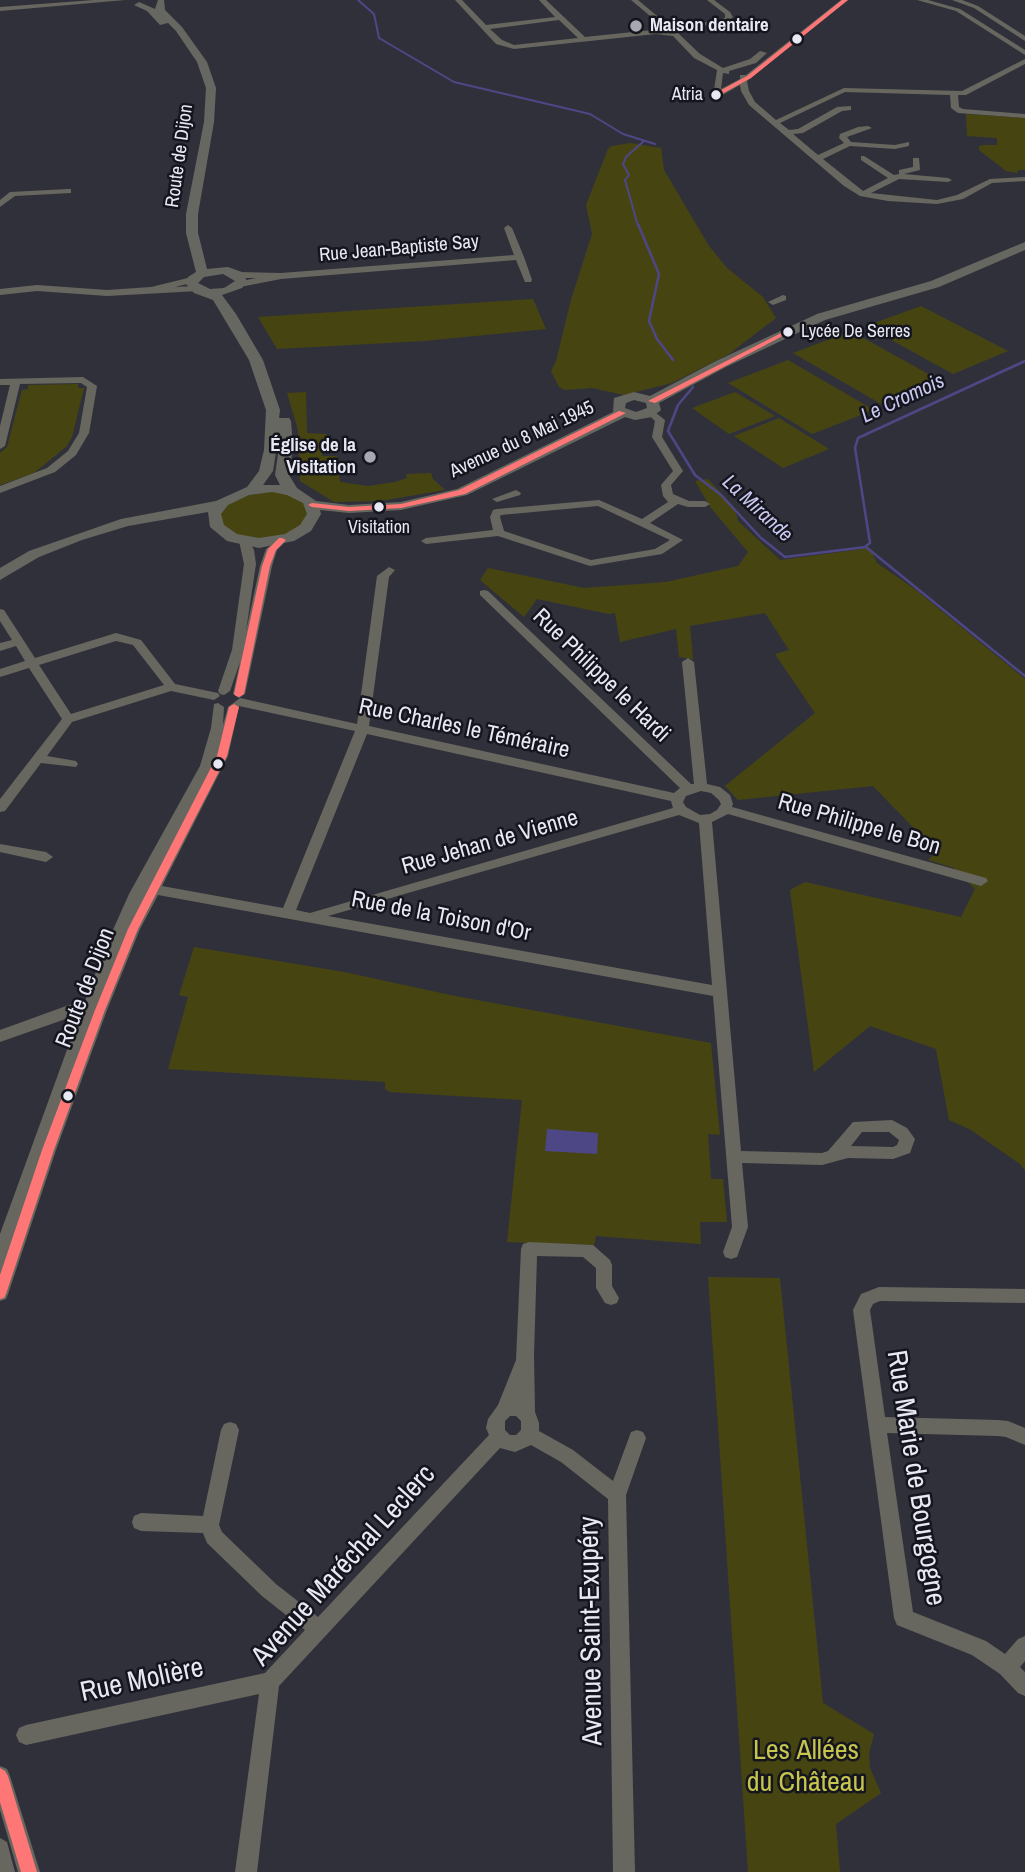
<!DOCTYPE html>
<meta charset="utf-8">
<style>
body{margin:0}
canvas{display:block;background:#30303a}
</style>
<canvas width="1025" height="1872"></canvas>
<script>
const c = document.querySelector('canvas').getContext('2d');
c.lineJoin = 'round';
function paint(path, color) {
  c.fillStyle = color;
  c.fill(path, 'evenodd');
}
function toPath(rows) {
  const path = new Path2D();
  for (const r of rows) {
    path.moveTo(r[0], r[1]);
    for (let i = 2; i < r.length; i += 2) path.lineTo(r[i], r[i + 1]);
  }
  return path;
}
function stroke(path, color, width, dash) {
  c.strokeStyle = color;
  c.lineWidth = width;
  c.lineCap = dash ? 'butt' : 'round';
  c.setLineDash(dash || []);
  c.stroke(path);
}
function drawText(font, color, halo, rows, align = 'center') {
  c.font = font + ' "Archivo Narrow",sans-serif';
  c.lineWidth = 5;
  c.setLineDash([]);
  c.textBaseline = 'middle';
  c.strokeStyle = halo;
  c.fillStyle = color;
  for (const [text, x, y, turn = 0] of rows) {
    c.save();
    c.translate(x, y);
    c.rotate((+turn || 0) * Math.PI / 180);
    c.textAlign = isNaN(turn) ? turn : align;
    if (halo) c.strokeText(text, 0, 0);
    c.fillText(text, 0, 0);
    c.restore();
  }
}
paint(toPath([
 [966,114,1025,118,1025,170,1018,170,1017,173,1006,171,979,150,979,146,985,145,997,145,997,138,967,136],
 [630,143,661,148,664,170,709,246,727,268,763,297,776,318,729,354,672,383,624,395,592,388,565,390,559,387,551,371,556,361,571,300,592,234,586,205,608,149,612,146],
 [533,299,546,329,424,341,277,349,258,317],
 [921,306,1008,351,953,374,866,326],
 [851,331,939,380,881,404,793,353],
 [788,360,874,410,812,434,728,383],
 [78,384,78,388,84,388,72,437,67,446,34,473,0,485,0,453,7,447,22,390,28,389,28,385],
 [306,392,307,433,327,434,328,450,321,451,322,456,337,456,340,482,368,486,395,482,407,478,406,474,431,473,433,479,445,490,380,501,334,502,300,481,298,430,287,393],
 [735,392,775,416,729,434,692,408],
 [779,418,829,449,783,468,734,436],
 [708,479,735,508,738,521,780,560,870,548,877,563,916,590,1025,679,1025,1171,1020,1164,971,1130,949,1120,936,1049,870,1026,814,1072,790,890,805,882,961,917,975,889,954,868,928,860,937,852,873,786,738,800,725,786,815,713,775,654,789,650,765,613,690,626,693,659,679,657,676,629,620,642,615,613,609,614,537,599,524,617,480,580,488,568,584,588,666,582,738,566,748,552,711,508,695,481],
 [273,491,285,493,303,501,307,507,307,521,287,535,269,539,244,538,226,529,220,516,225,506,243,496],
 [194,947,344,972,455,996,711,1043,720,1135,708,1134,711,1179,723,1179,727,1222,700,1222,701,1244,596,1236,594,1245,507,1242,522,1100,390,1092,385,1089,385,1082,168,1069,188,997,179,995],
 [708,1277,780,1278,823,1703,874,1734,869,1753,870,1768,881,1793,836,1824,840,1872,748,1872]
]), '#464512');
paint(toPath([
 [547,1129,598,1133,597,1154,545,1151]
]), '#4e4786');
stroke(toPath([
 [358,0,374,14,379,38,454,82,590,114,623,134,655,144],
 [638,226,625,180,629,175,623,164,626,157,644,141]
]), '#4e4786', 2);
stroke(toPath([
 [638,224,659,274,649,321,657,339,673,360],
 [693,387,678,405,668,431,695,475,721,495,761,538,785,557,866,547,1025,676],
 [866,546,870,543,855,448,858,438,1025,361]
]), '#4e4786', 2.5);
paint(toPath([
 [94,0,125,0,0,11,0,7,94,0],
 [455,0,462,0,486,25,555,17,539,0,546,0,585,37,652,30,654,28,661,25,631,0,638,0,668,25,678,28,725,18,725,14,707,0,714,0,730,12,733,17,729,21,684,30,679,34,700,54,723,68,750,59,760,51,767,53,756,63,729,71,729,74,723,73,721,89,740,79,740,75,746,75,841,0,848,0,747,81,749,91,755,102,776,120,844,88,962,91,1025,59,1025,64,966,95,958,95,959,107,963,109,1025,114,1025,118,958,113,951,108,950,95,845,92,780,123,789,130,798,129,837,107,851,106,851,110,842,111,803,133,793,134,818,155,844,143,839,138,840,134,858,127,868,126,872,128,847,137,851,142,895,145,909,142,909,146,895,149,850,146,823,159,863,191,888,178,861,160,861,156,864,156,894,175,899,174,899,170,913,167,913,158,919,158,920,170,904,174,948,178,952,180,948,182,899,179,871,193,937,200,957,195,990,179,1025,177,1025,181,992,183,963,199,937,204,888,201,860,196,844,186,749,105,741,91,740,85,719,97,713,97,717,70,694,58,673,36,656,34,514,49,496,44,455,0],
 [559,20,578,38,514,45,502,40,490,29,559,20],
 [666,28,674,31,670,33,660,31,666,28],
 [917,0,928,0,960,9,1025,50,1025,55,956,11,917,0],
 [952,0,962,0,978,6,1025,36,1025,41,974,8,952,0],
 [68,189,71,189,71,193,15,196,0,207,0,200,10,192,68,189],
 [508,225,512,228,524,257,532,280,531,282,525,282,516,260,281,279,240,287,237,286,237,282,256,278,238,278,234,275,238,272,281,273,514,255,504,228,508,225],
 [192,277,196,280,195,282,175,287,196,286,199,287,199,291,107,296,37,291,0,295,0,289,37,285,107,290,151,287,192,277],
 [783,295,786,296,786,300,773,305,768,302,783,295],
 [83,377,97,386,89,433,76,455,55,472,0,493,0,486,47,468,68,451,79,433,87,387,81,383,20,384,5,446,0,449,0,426,10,385,0,385,0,379,83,377],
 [651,409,665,420,662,437,683,471,671,485,673,494,689,501,705,501,710,504,705,507,688,507,678,504,650,523,683,540,662,554,590,566,498,536,426,544,421,541,426,538,493,530,490,517,493,510,497,509,599,500,642,519,668,502,663,496,661,485,673,471,652,437,655,421,646,412,651,409],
 [598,506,670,540,655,549,591,560,504,531,500,517,501,515,598,506],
 [516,490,521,493,520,495,497,502,492,499,516,490],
 [282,537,287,540,277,550,272,566,245,694,239,698,233,694,240,662,230,691,224,695,220,694,218,691,232,650,244,564,239,541,244,538,248,539,254,550,256,564,246,631,260,566,266,549,282,537],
 [389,567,395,570,389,577,369,726,674,793,680,788,480,595,480,591,484,590,488,591,691,784,694,784,682,662,688,658,694,662,707,784,720,787,730,795,733,804,732,807,986,878,988,881,981,886,728,814,712,822,741,1151,822,1153,828,1151,853,1122,892,1120,907,1128,915,1139,910,1153,893,1159,848,1158,822,1165,742,1163,748,1227,737,1257,731,1259,725,1257,723,1252,732,1227,713,996,158,895,140,929,107,1010,56,1150,8,1294,6,1299,0,1301,0,1234,80,1014,0,1042,0,1030,69,1005,84,1004,104,950,129,894,200,766,211,728,214,704,218,703,224,707,223,725,228,707,240,698,357,724,377,576,389,567],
 [239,706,355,731,283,908,162,886,228,756,239,706],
 [367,734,671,801,673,808,310,913,296,910,367,734],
 [701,791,711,793,719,800,721,804,717,810,710,814,700,815,686,807,683,802,686,796,701,791],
 [679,815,699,823,712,985,328,916,679,815],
 [862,1132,889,1132,899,1140,897,1145,893,1147,851,1146,862,1132],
 [0,609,4,610,35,658,116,633,141,640,175,684,218,693,220,696,214,700,171,691,72,722,47,756,76,761,78,764,76,767,41,763,5,811,0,812,0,799,62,719,29,668,0,677,0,669,25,661,16,646,0,651,0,643,12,640,0,621,0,609],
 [116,641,133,645,164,685,71,714,39,665,116,641],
 [0,844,46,852,53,857,46,862,0,852,0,844],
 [529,1242,593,1245,610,1260,612,1265,612,1286,619,1298,617,1303,611,1305,605,1303,596,1288,596,1268,583,1257,537,1256,534,1355,535,1412,539,1423,539,1431,573,1450,613,1481,631,1432,637,1430,643,1432,646,1438,626,1495,635,1872,613,1872,608,1499,561,1462,531,1445,515,1452,500,1448,279,1686,257,1872,235,1872,259,1694,26,1745,19,1742,16,1735,19,1728,26,1725,265,1673,305,1630,262,1596,207,1543,203,1533,141,1531,134,1528,132,1522,134,1516,141,1513,203,1516,221,1430,224,1424,230,1422,236,1424,239,1430,219,1525,222,1532,276,1584,318,1617,489,1435,486,1428,488,1419,498,1405,516,1360,521,1249,523,1244,529,1242],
 [510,1416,516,1416,521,1421,521,1430,516,1435,510,1435,505,1430,505,1421,510,1416],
 [879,1287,1025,1289,1025,1303,880,1301,873,1304,870,1310,885,1417,998,1420,1008,1421,1025,1428,1025,1445,1006,1437,998,1436,887,1433,913,1612,986,1641,1005,1654,1018,1639,1025,1636,1025,1661,1020,1667,1025,1672,1025,1696,1018,1693,1000,1674,972,1655,897,1625,894,1618,853,1310,861,1294,879,1287],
 [0,1766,7,1769,10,1776,40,1872,18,1872,0,1810,0,1766],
 [0,1838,7,1842,15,1872,0,1872,0,1838]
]), '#67675f');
paint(toPath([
 [158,0,164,0,165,10,182,27,207,62,216,88,214,122,198,214,198,233,207,269,228,267,242,272,247,281,242,288,222,295,236,314,263,360,280,410,279,418,289,418,291,421,293,447,289,475,297,488,316,501,349,505,401,502,457,489,613,412,614,398,634,392,650,396,716,361,817,314,931,281,1025,242,1025,250,939,287,825,320,726,367,659,403,661,410,652,417,635,420,625,417,467,495,401,510,349,513,320,510,321,514,311,531,294,541,259,548,227,541,210,527,208,512,128,526,82,540,39,557,0,580,0,568,29,551,121,519,216,501,247,487,259,471,264,450,266,410,249,360,213,300,194,293,186,284,188,277,196,272,186,233,186,214,204,122,206,88,197,62,176,31,168,23,160,25,147,11,134,5,139,2,155,9,158,0],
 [223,274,235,281,224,288,210,289,198,283,204,277,223,274],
 [634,400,646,403,647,408,636,412,625,408,626,403,634,400],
 [278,440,279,447,275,475,280,485,263,485,273,471,278,440],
 [272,492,287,495,303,503,307,514,300,525,285,534,259,538,237,534,224,525,221,514,228,505,249,495,272,492]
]), '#676761');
paint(toPath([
 [842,0,848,0,751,78,718,96,714,96,714,94,747,76,842,0],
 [789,329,794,330,655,403,648,401,789,329],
 [619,411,626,413,465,494,401,508,349,511,312,507,308,505,312,503,349,507,401,504,459,490,619,411],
 [279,538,282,538,286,540,276,550,270,566,244,694,239,697,236,696,234,694,262,566,268,549,279,538],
 [234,704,239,707,227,756,138,929,105,1010,54,1150,6,1294,4,1298,0,1299,0,1275,42,1150,95,1010,128,929,217,756,229,707,234,704],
 [0,1768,5,1771,8,1776,37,1872,21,1872,0,1802,0,1768]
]), '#ff7676');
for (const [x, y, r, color] of [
 [636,26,7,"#a8a8b4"],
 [797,39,6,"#e8e8f5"],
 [716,95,6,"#e8e8f5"],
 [788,332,6,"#e8e8f5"],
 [370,457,7,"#a8a8b4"],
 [379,507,6,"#e8e8f5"],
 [218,764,6,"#e8e8f5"],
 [68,1096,6,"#e8e8f5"]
]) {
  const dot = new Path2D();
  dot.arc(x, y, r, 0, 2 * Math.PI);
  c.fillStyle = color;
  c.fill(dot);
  stroke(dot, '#15151e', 2.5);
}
drawText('18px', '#e8e8f5', '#15151e', [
 ["Atria",703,95],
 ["Lycée De Serres",801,332,"left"],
 ["Visitation",379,528,"center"]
], 'right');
drawText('bold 19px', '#e8e8f5', '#15151e', [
 ["Maison dentaire",650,26],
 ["Église de la",356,446,"right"],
 ["Visitation",356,468,"right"]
], 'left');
drawText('19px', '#e8e8f5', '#15151e', [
 ["Route de Dijon",180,156,-82],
 ["Rue Jean-Baptiste Say",399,249,-5],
 ["Avenue du 8 Mai 1945",522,440,-25]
]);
drawText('italic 21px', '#c8c7ef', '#15151e', [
 ["Le Cromois",903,399,-25],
 ["La Mirande",757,509,43]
]);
drawText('23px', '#e8e8f5', '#15151e', [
 ["Rue Philippe le Hardi",601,676,44],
 ["Rue Charles le Téméraire",464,729,12],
 ["Rue Philippe le Bon",859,825,16],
 ["Rue Jehan de Vienne",490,843,-16],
 ["Rue de la Toison d'Or",441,917,11],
 ["Route de Dijon",86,988,-69]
]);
drawText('28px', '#e8e8f5', '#15151e', [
 ["Rue Marie de Bourgogne",915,1478,81],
 ["Avenue Maréchal Leclerc",344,1566,-48],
 ["Avenue Saint-Exupéry",592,1631,-91],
 ["Rue Molière",142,1681,-12]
]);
drawText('28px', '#c6c54e', '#15151e', [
 ["Les Allées",806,1751],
 ["du Château",806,1783]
]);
</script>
